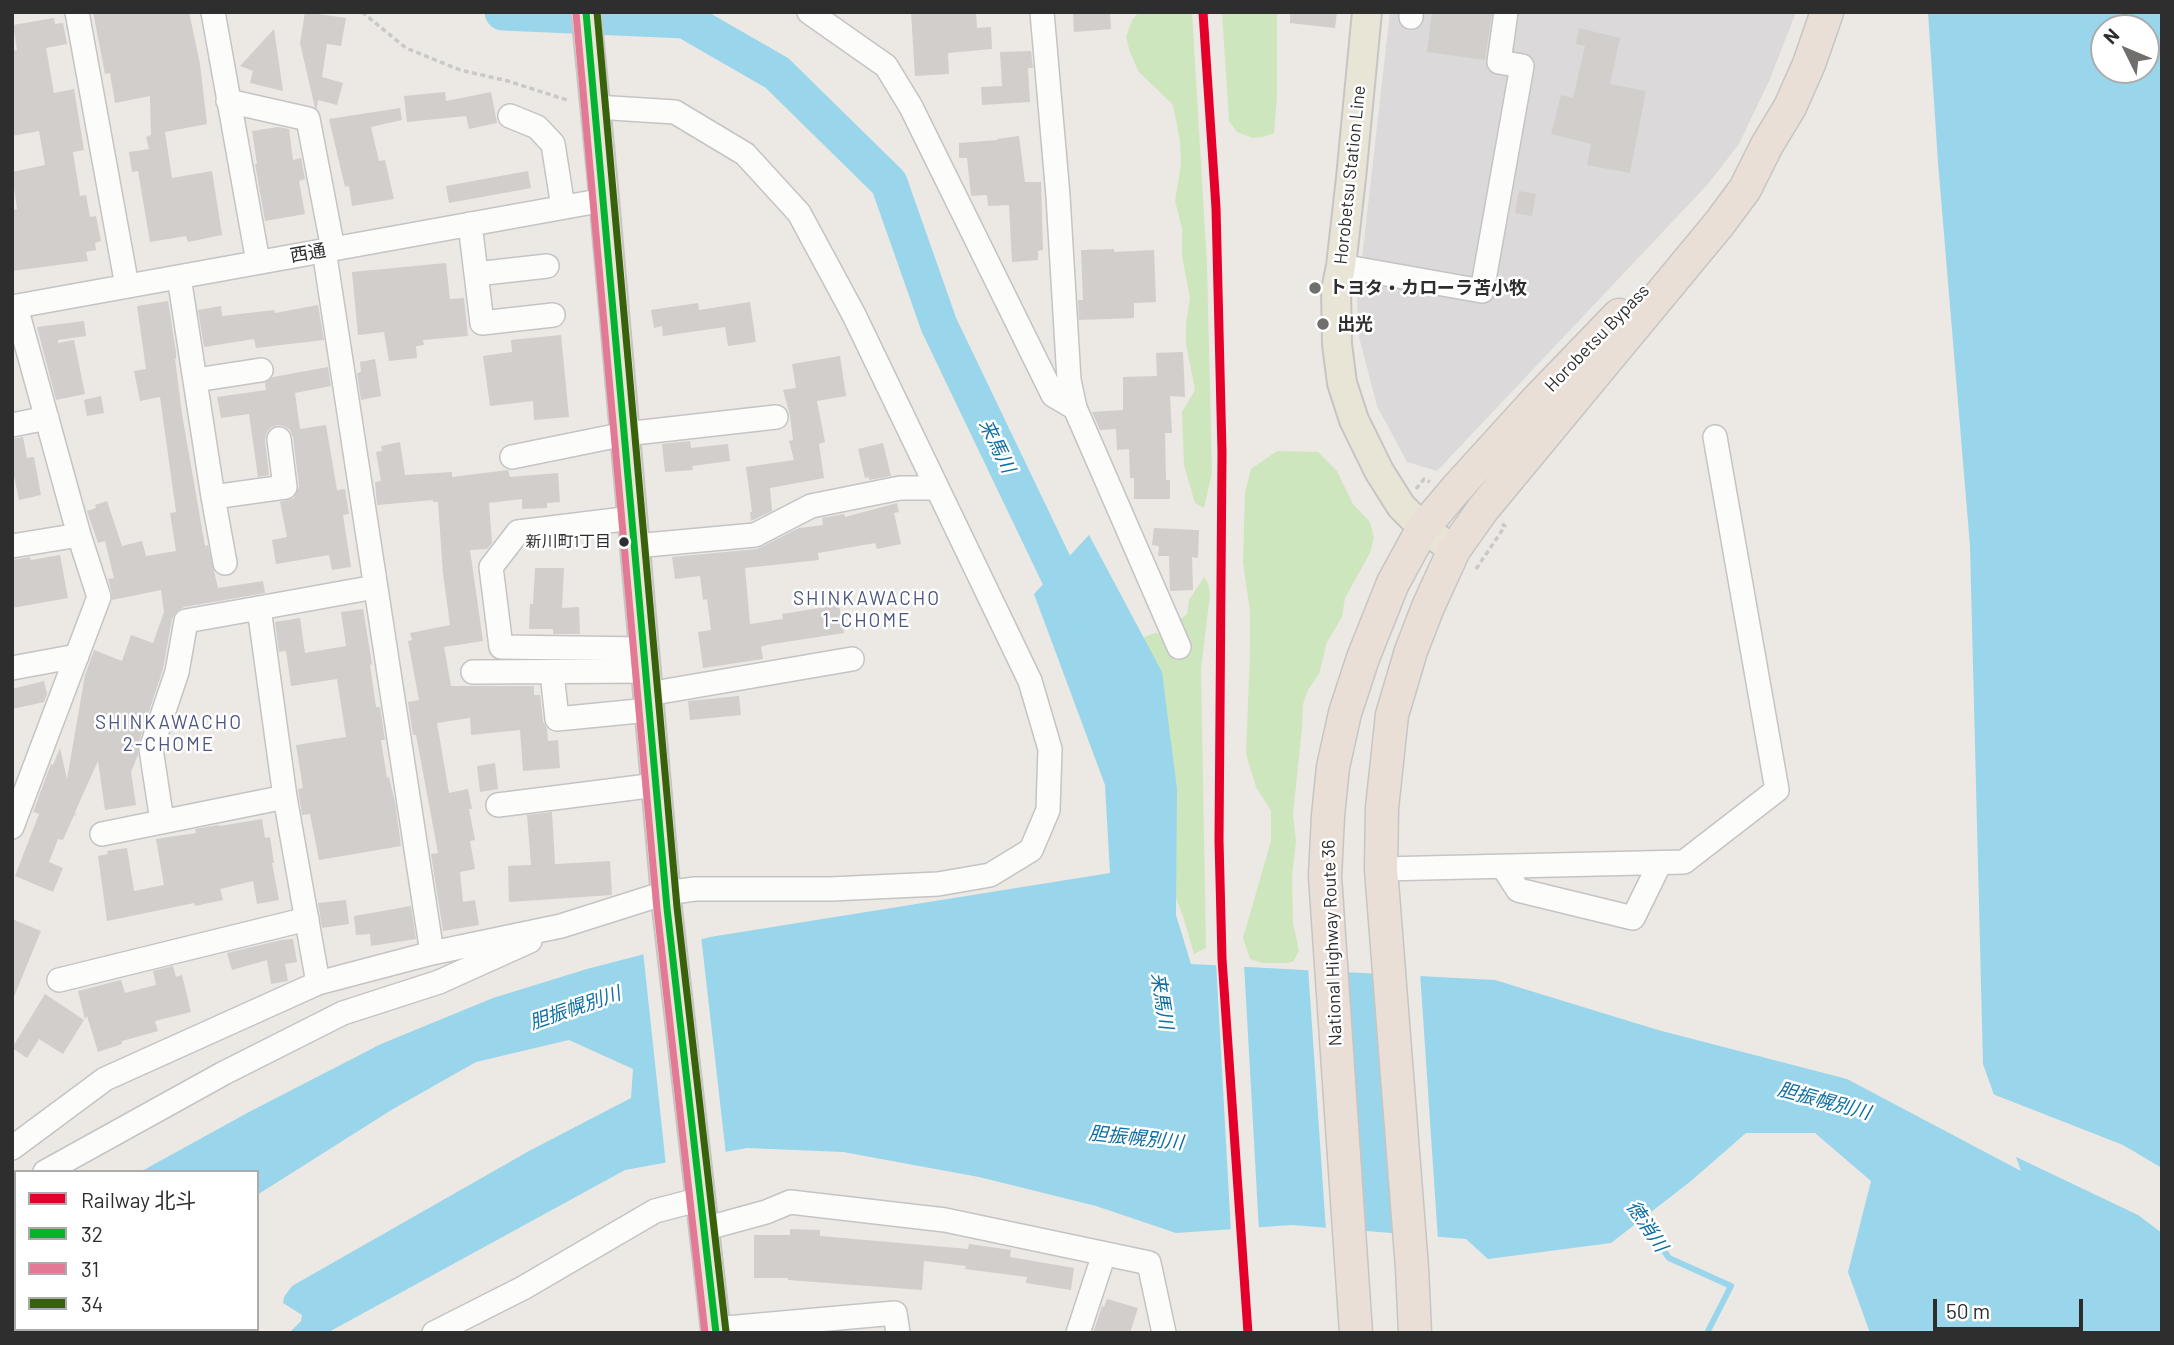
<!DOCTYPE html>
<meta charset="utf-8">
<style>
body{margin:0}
#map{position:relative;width:2174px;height:1345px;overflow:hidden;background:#ece8e4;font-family:Barlow,"Noto Sans JP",sans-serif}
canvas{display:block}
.frame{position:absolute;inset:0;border:14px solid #2e2e2e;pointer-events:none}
.legend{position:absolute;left:14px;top:1170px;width:245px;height:161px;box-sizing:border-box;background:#fff;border:2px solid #ababab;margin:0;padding:9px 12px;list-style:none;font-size:21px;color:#2e2e2e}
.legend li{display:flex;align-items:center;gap:14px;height:35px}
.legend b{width:35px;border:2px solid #ababab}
.north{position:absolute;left:2090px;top:14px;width:70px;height:70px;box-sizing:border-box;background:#fff;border:2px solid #ababab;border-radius:50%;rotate:313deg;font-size:19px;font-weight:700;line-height:28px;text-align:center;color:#2e2e2e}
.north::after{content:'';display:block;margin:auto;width:24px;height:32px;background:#706f6e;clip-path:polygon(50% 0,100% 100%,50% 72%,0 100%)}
.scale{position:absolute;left:1933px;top:1299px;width:150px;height:32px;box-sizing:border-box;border:4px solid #2e2e2e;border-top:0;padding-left:9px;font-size:21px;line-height:24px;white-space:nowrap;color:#2e2e2e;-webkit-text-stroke:5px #fff;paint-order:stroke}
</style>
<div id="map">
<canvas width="2174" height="1345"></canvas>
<div class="frame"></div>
<ul class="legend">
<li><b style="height:9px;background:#e4002b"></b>Railway 北斗</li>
<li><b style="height:9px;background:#04b431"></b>32</li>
<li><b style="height:9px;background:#e37994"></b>31</li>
<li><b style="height:9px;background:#38610b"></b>34</li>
</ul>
<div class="north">N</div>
<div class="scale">50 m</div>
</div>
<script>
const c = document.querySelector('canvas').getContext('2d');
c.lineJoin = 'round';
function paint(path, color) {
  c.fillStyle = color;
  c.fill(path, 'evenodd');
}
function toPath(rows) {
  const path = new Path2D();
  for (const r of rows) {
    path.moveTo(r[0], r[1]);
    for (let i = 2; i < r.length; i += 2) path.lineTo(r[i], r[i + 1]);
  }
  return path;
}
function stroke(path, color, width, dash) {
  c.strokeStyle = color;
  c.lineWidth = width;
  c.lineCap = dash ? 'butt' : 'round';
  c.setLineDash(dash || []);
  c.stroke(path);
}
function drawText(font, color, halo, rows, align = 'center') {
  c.font = font + ' Barlow,"Noto Sans JP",sans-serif';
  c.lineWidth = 5;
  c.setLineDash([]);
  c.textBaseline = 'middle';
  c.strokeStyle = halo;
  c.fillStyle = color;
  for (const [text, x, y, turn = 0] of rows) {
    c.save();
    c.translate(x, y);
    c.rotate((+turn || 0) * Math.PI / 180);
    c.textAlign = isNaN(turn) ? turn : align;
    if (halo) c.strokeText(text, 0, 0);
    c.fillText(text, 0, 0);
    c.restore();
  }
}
paint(toPath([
 [1390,12,1796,12,1770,79,1739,144,1708,184,1437,471,1407,462,1377,406,1359,337,1357,302]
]), '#dcd9db');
paint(toPath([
 [1139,12,1192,12,1207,265,1212,473,1204,508,1195,503,1184,465,1182,412,1195,390,1186,344,1186,323,1190,298,1182,256,1182,229,1175,201,1181,165,1180,140,1173,105,1138,71,1129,49,1126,37,1132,20],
 [1222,12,1277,12,1277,96,1274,133,1263,137,1253,138,1237,132,1229,121],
 [1277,451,1318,452,1337,471,1353,504,1370,522,1374,538,1370,553,1345,598,1342,617,1327,642,1319,674,1308,690,1303,704,1302,728,1293,815,1296,841,1292,877,1293,923,1299,950,1294,961,1288,963,1263,963,1250,959,1243,938,1271,841,1271,811,1256,787,1246,754,1250,652,1250,611,1243,563,1245,493,1251,469],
 [1204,577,1208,583,1210,594,1201,669,1206,948,1194,954,1183,916,1167,876,1136,640,1155,633,1161,634,1187,614,1189,600]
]), '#cee6be');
paint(toPath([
 [1928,12,2162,12,2162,1333,1870,1333,1848,1272,1871,1181,1815,1133,1746,1133,1691,1181,1611,1243,1488,1259,1466,1239,1292,1225,1176,1233,1096,1206,979,1177,843,1152,747,1148,625,1170,327,1333,289,1333,301,1321,302,1315,283,1303,284,1297,292,1286,529,1151,631,1098,633,1069,569,1040,476,1062,393,1109,257,1195,257,1172,140,1172,249,1112,381,1044,493,998,587,969,710,937,1110,873,1105,785,1034,594,1089,535,1162,672,1177,789,1176,915,1191,964,1495,980,1658,1030,1847,1079,2021,1171,1983,1064,1970,546,1938,162],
 [2104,28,2146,28,2146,70,2104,70]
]), '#99d6ec');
paint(toPath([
 [701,936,726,1155,666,1166,643,951],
 [1216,962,1244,964,1259,1231,1231,1233],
 [1308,967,1343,968,1364,1235,1326,1231],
 [1376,970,1420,972,1438,1240,1394,1237],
 [1990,1093,2123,1145,2162,1168,2162,1233,2138,1215,2012,1155]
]), '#ece8e4');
stroke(toPath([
 [1639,1215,1669,1258,1731,1286,1707,1333]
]), '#99d6ec', 6);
stroke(toPath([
 [503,12,685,20,777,73,889,183,939,325,1077,613]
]), '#99d6ec', 37);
paint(toPath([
 [93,12,189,12,200,64,207,124,165,132,172,178,212,171,222,235,188,242,186,236,150,242,138,171,132,172,129,152,149,149,146,137,151,135,150,96,115,103,110,73,105,74],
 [305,12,346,18,341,46,327,44,322,77,343,83,337,105,318,100,317,108,315,108,300,43],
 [911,12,976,12,977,28,991,27,992,49,948,53,949,74,915,76],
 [1073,12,1110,12,1111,29,1074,32],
 [1290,12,1337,12,1335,28,1290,23],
 [1432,12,1492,12,1485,60,1427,52],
 [54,18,55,24,63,23,67,44,46,48,54,93,74,89,84,150,73,152,80,196,86,195,90,217,96,216,101,241,95,243,96,250,86,252,88,261,12,271,12,210,17,209,12,172,45,165,39,131,12,136,12,51,17,50,13,25],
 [1579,28,1620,38,1610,84,1646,91,1630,173,1587,165,1591,144,1551,134,1561,95,1573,98,1585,46,1576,44],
 [274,29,283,91,250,83,253,71,240,66],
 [1031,51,1033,68,1028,68,1030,102,982,105,981,87,1002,86,1000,52],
 [445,92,446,101,491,92,497,123,469,129,466,116,407,122,404,96],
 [400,108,402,120,371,127,379,161,385,160,394,199,352,206,349,186,345,187,329,119],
 [278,127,289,129,293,160,301,158,305,179,299,181,305,214,265,221,255,164,257,164,252,131],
 [1019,136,1025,182,1041,182,1043,250,1038,251,1038,260,1012,262,1009,205,988,206,987,195,971,196,967,158,959,158,959,143,998,140,997,139],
 [528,171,531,188,449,203,446,186],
 [1519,191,1536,194,1532,216,1515,213],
 [1114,249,1114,252,1154,250,1156,302,1134,303,1134,318,1079,320,1078,300,1083,300,1081,250],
 [446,263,450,299,464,298,468,336,423,340,424,345,416,346,417,358,389,361,384,332,358,335,352,272],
 [168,301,176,352,176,359,175,359,182,414,205,546,208,545,218,588,263,581,265,593,184,607,176,612,172,619,163,669,138,745,138,755,131,772,136,805,105,810,98,761,75,812,76,816,74,815,63,840,58,839,49,862,63,868,53,892,15,876,39,814,33,812,51,764,53,765,60,748,67,779,85,675,94,650,122,661,131,635,153,643,164,612,161,590,112,600,112,593,108,579,114,578,105,541,98,543,87,511,96,508,95,505,107,501,122,546,142,541,146,556,176,551,170,513,176,512,160,397,140,401,134,371,146,369,137,306],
 [750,302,756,342,728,346,725,327,663,336,662,326,654,328,651,310,698,303,699,310],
 [318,305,324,340,256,348,254,339,204,347,198,310,221,306,222,316,274,310,275,313],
 [84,321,86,336,58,340,58,343,74,340,85,394,56,400,37,327],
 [561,335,569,417,534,420,533,401,490,406,483,356,512,352,511,340],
 [1183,352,1185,397,1170,396,1172,433,1165,433,1166,480,1170,480,1170,499,1134,499,1134,478,1130,478,1129,449,1117,450,1116,429,1100,430,1092,412,1123,410,1123,377,1157,376,1156,353],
 [840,356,846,396,817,401,825,442,819,444,824,478,770,488,772,511,751,521,750,512,752,512,746,467,794,460,789,441,793,440,790,415,783,390,796,388,792,364],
 [375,359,381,396,361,400,357,373,361,372,360,362],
 [328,367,331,386,295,393,300,429,326,425,337,490,345,489,349,514,343,515,351,567,332,570,329,555,276,564,272,540,287,537,280,502,294,498,299,486,293,437,290,430,284,426,277,425,270,428,266,434,265,440,269,475,258,477,249,414,221,418,217,397,266,390,265,383,273,377],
 [101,396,104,413,87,416,84,400],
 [23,437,27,458,34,457,41,495,19,500,12,466,12,439],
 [690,441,691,448,728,444,730,461,692,466,693,470,665,472,662,444],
 [400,442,405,475,452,472,452,477,508,470,510,477,558,473,560,502,547,503,547,508,522,509,522,499,489,503,492,543,487,549,470,550,483,641,444,647,451,686,534,686,534,695,540,695,543,721,547,729,548,741,558,740,560,768,523,771,520,730,471,735,470,718,437,723,449,793,468,789,472,809,469,809,475,840,470,841,475,869,460,872,463,902,475,900,479,925,443,931,431,854,438,853,416,735,413,735,408,702,419,700,408,641,412,640,410,633,450,625,443,574,438,502,433,502,433,500,377,505,375,482,381,481,376,452,382,451,381,446],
 [883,443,891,476,869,480,869,477,865,478,858,449],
 [897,503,899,512,894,513,901,544,877,549,875,543,818,553,819,560,745,568,750,624,783,619,782,614,839,605,844,633,766,645,761,647,763,659,703,668,698,632,711,630,707,599,703,600,700,576,675,579,672,557,757,549,799,528,823,525,822,518,844,514,845,517],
 [1154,528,1199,530,1198,558,1192,557,1193,590,1170,591,1169,556,1158,556,1159,546,1152,545],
 [60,555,68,598,12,608,12,560,30,557,31,560],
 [535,568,564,568,562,608,579,607,580,634,553,634,553,629,529,629,530,604,533,604],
 [363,609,372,664,370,665,376,707,380,707,385,740,381,740,387,778,389,777,395,802,401,846,319,860,310,814,302,815,298,789,303,788,296,745,346,737,337,679,291,686,286,651,279,652,275,622,300,618,305,653,346,646,341,612],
 [44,681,47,694,44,702,12,709,12,689],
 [739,696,741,715,690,720,688,701],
 [495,763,498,789,480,792,477,766],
 [552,812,555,864,610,861,612,895,509,902,508,866,531,865,527,815],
 [262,819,265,838,270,837,274,863,272,863,279,900,257,904,253,881,220,889,223,900,195,906,194,903,107,921,98,856,108,854,107,851,127,848,134,891,164,885,156,839,196,833,195,829,219,825,220,826],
 [346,900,349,924,322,928,318,903],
 [411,906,416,939,371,946,370,934,356,935,354,916],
 [12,919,41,931,13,999,12,999],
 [293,939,297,962,285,964,288,981,271,984,267,960,232,970,227,953,281,940],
 [173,966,176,977,182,975,191,1012,155,1021,158,1031,122,1041,122,1044,98,1052,87,1016,85,1019,78,991,121,980,125,993,156,985,153,971],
 [45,994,84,1020,63,1054,39,1039,27,1058,12,1048],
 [790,1229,820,1230,820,1236,968,1249,969,1244,1011,1250,1010,1257,1074,1268,1071,1290,1026,1283,1027,1277,965,1269,966,1266,924,1261,922,1290,788,1280,788,1278,754,1278,754,1235,790,1235],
 [1107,1299,1138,1308,1130,1333,1093,1333,1102,1306,1104,1307]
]), '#d1cecb');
const minor = toPath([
 [77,12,127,286],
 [213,12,258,262],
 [809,12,886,66,911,107,1053,395,1075,408],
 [1042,12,1058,196,1069,380,1075,408,1179,647],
 [1411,17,1411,12],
 [228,101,308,119,333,249],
 [510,116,537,127,553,144,563,207],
 [470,224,482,323,553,315],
 [324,250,432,953],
 [1341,266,1482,291,1522,66,1499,62,1506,12],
 [476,274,547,266],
 [179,277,213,497,225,563],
 [12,307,604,200],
 [196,380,261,370],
 [12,425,47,418],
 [512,457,625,434,776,417],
 [213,497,285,487,279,439],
 [632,518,518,532,491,567,501,647,644,649],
 [12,546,79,535],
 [635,546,755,535,811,506,900,488,937,488],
 [12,668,77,656],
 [473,672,646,671],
 [552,673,557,719,649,710],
 [648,694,852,659],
 [498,805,656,785],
 [162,821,151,749,177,672,186,621,259,608],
 [12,827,99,597,79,535,16,307],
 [102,834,285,797],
 [1503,867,1518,890,1633,918,1660,863],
 [1381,869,1684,862,1777,790,1715,437],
 [59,980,307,919],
 [318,983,285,797,259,608,375,587],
 [12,1148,105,1079,318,983,432,953,561,926,665,893,695,889,831,889,938,884,990,875,1031,850,1048,810,1050,749,1030,681,854,315,799,213,745,154,675,112,596,107],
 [45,1172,224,1073,343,1013,439,982,530,941],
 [12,1190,16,1188],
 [704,1229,766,1212,790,1202,945,1220,1149,1263,1164,1333],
 [715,1329,895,1313,898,1333],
 [434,1333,523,1288,655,1211,701,1199],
 [1078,1333,1104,1254]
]);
const major = toPath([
 [586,12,602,176,667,908,716,1333],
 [1367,12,1351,178,1341,266,1336,290,1337,344,1342,383,1354,420,1379,471,1401,506,1423,528,1454,550]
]);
const highway = toPath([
 [1356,1333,1325,876,1328,816,1333,767,1345,713,1363,658,1393,583,1423,528,1457,488,1536,401,1619,315],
 [1415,1333,1412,1268,1381,869,1382,808,1392,715,1411,651,1428,607,1454,550,1483,509,1719,224,1745,189,1767,145,1790,107,1809,64,1827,12]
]);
stroke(minor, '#c5c4c5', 26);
stroke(major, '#c6c5c4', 32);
stroke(highway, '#c6c5c4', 35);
stroke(toPath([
 [362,12,406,48,460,70,508,81,570,101],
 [1416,489,1424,479,1430,482],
 [1476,569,1505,526,1502,524]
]), '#c9c9c8', 3.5, [5, 3.5]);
stroke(minor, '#fcfcfb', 23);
stroke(major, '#e8e4d6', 28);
stroke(highway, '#eadfd6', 32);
stroke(toPath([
 [586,12,667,908,716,1333]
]), '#04b431', 7);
stroke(toPath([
 [576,13,657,909,705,1333]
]), '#e37994', 7);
stroke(toPath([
 [597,12,677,907,726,1332]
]), '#38610b', 7);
stroke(toPath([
 [1203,12,1216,208,1222,452,1219,840,1222,959,1248,1333]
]), '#e4002b', 9);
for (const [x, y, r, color] of [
 [1315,288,7,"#706f6e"],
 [1323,324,7,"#706f6e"],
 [624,542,6,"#2e2e2e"]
]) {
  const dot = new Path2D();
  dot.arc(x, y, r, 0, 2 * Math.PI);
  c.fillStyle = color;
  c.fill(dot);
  stroke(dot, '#fff', 2.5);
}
drawText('16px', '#2e2e2e', '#fff', [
 ["新川町1丁目",611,542]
], 'right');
drawText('18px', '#2e2e2e', '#fff', [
 ["Horobetsu Station Line",1350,175,-84],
 ["西通",308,253,-10],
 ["Horobetsu Bypass",1597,338,-46],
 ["National Highway Route 36",1332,943,-92]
]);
drawText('bold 18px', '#2e2e2e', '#fff', [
 ["トヨタ・カローラ苫小牧",1329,288],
 ["出光",1337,324]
], 'left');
drawText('italic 19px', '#0d6fa3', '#fff', [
 ["来馬川",997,446,64],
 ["来馬川",1162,1001,81],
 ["胆振幌別川",575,1008,-19],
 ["胆振幌別川",1824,1101,15],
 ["胆振幌別川",1136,1138,6],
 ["徳消川",1647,1226,56]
]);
c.letterSpacing = '2px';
drawText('19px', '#4d5680', '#fff', [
 ["SHINKAWACHO",867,599],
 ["1-CHOME",867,621],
 ["SHINKAWACHO",169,723],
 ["2-CHOME",169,745]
]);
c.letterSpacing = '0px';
</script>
